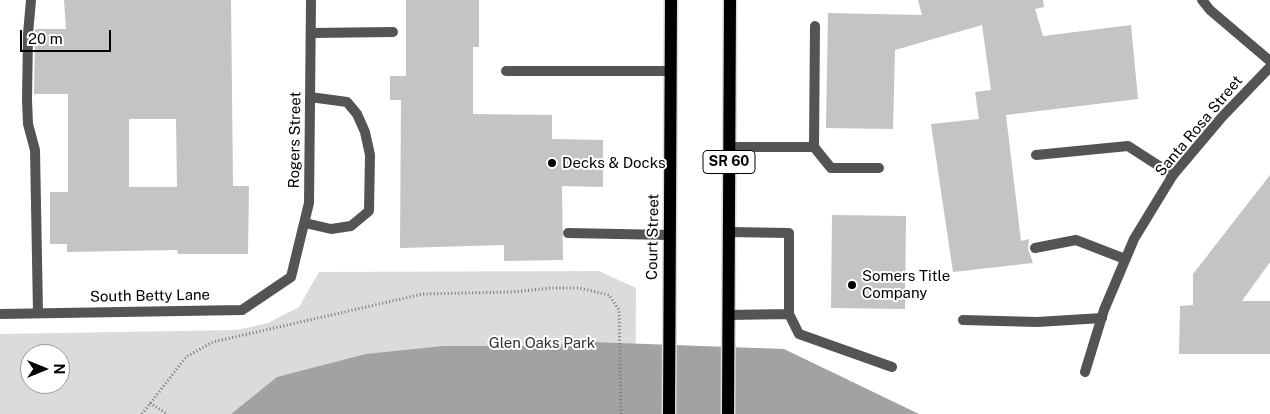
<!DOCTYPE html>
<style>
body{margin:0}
#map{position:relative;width:1270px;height:414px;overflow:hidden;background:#fff;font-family:"Public Sans",sans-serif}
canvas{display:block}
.north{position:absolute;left:20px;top:344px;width:50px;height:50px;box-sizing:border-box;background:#fff;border:1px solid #999;border-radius:50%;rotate:90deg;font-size:14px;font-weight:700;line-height:20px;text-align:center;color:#000}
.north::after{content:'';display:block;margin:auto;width:18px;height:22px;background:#000;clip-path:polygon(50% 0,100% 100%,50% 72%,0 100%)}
.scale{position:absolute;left:20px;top:30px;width:91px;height:22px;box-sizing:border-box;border:2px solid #000;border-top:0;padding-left:6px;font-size:15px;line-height:18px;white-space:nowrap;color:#000;-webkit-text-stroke:4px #fff;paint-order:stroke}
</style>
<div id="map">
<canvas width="1270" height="414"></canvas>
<div class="north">N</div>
<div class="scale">20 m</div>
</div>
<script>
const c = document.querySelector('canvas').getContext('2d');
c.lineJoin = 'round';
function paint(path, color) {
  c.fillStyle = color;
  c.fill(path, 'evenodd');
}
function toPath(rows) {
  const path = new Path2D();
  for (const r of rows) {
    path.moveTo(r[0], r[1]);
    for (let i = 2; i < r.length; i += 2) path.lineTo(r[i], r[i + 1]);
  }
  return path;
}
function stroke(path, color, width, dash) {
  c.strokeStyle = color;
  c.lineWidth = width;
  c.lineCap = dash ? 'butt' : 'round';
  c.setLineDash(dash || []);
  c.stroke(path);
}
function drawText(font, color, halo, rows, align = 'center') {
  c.font = font + ' "Public Sans",sans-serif';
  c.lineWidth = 4;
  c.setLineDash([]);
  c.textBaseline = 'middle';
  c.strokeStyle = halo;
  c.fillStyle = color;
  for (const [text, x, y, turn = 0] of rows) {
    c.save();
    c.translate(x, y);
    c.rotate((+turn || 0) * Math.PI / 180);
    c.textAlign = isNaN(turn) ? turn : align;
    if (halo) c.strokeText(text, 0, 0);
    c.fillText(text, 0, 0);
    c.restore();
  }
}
paint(toPath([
 [599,271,636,288,635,414,0,414,0,334,237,330,268,323,299,307,319,272],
 [30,354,60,354,60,384,30,384]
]), '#dbdbdb');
paint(toPath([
 [591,342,784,349,919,414,231,414,277,377,366,354,443,346,546,346]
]), '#a2a2a2');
paint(toPath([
 [64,0,231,0,233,186,249,186,248,254,178,254,177,250,67,252,67,244,50,244,50,192,68,192,68,94,34,94,35,34,35,29,66,29],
 [129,119,176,119,177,187,129,187],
 [406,0,479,0,479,47,473,47,473,114,552,115,552,139,603,140,603,187,562,186,563,260,504,261,504,245,400,248,401,100,390,100,390,76,406,76],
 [918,0,1043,0,1044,7,1035,9,1043,36,1131,25,1138,99,1006,115,1021,241,1029,239,1028,249,1033,263,953,272,931,124,979,119,975,92,991,90,982,25,895,50,893,129,826,128,828,13,922,15],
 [1270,175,1270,262,1242,301,1270,301,1270,354,1179,354,1180,306,1193,305,1193,274],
 [832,215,906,216,905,309,831,308]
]), '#c4c4c4');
const primary = toPath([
 [669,414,671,0],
 [728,414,730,0]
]);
stroke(primary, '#dbdbdb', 15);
stroke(toPath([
 [150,403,167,414],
 [142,414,186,357,213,342,423,294,512,292,551,288,579,288,609,295,619,310,621,414]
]), '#767676', 3, [1, 2.5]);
stroke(toPath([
 [31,0,28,34,27,100,28,124,35,150,38,313],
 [311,33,393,32],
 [506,71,670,71],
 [729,147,814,147,815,26],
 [814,147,831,168,879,168],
 [1036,155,1128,146,1173,175],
 [305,223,331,229,351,226,369,211,370,155,365,132,357,114,347,102,310,97],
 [568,233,669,235],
 [1035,248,1076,240,1125,259],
 [789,314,799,334,892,367],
 [728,315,789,314,789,233,729,232],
 [963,320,1037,322,1102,318]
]), '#545454', 10);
stroke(toPath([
 [1202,0,1210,10,1270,61],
 [0,314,242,310,291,277,309,203,311,0],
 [1085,372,1104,310,1134,239,1173,175,1222,117,1270,67]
]), '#545454', 10);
stroke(primary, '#000', 12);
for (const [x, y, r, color] of [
 [552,163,5,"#000"],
 [852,285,5,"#000"]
]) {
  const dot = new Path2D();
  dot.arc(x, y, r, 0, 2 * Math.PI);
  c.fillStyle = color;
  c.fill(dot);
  stroke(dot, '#fff', 2);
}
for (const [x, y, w] of [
 [729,162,52]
]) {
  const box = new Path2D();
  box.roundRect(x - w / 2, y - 11.5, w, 23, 4);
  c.fillStyle = '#fff';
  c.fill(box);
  stroke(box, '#000', 1);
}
drawText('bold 14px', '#000', null, [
 ["SR 60",729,162]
]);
drawText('15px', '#000', '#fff', [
 ["Santa Rosa Street",1199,126,-50],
 ["Rogers Street",295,140,-89],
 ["Court Street",653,237,-89],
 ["South Betty Lane",150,296,-1]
]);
drawText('15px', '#000', '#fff', [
 ["Decks & Docks",562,163],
 ["Somers Title",862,276],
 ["Company",862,293]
], 'left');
drawText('15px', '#323232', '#fff', [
 ["Glen Oaks Park",542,343]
]);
</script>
